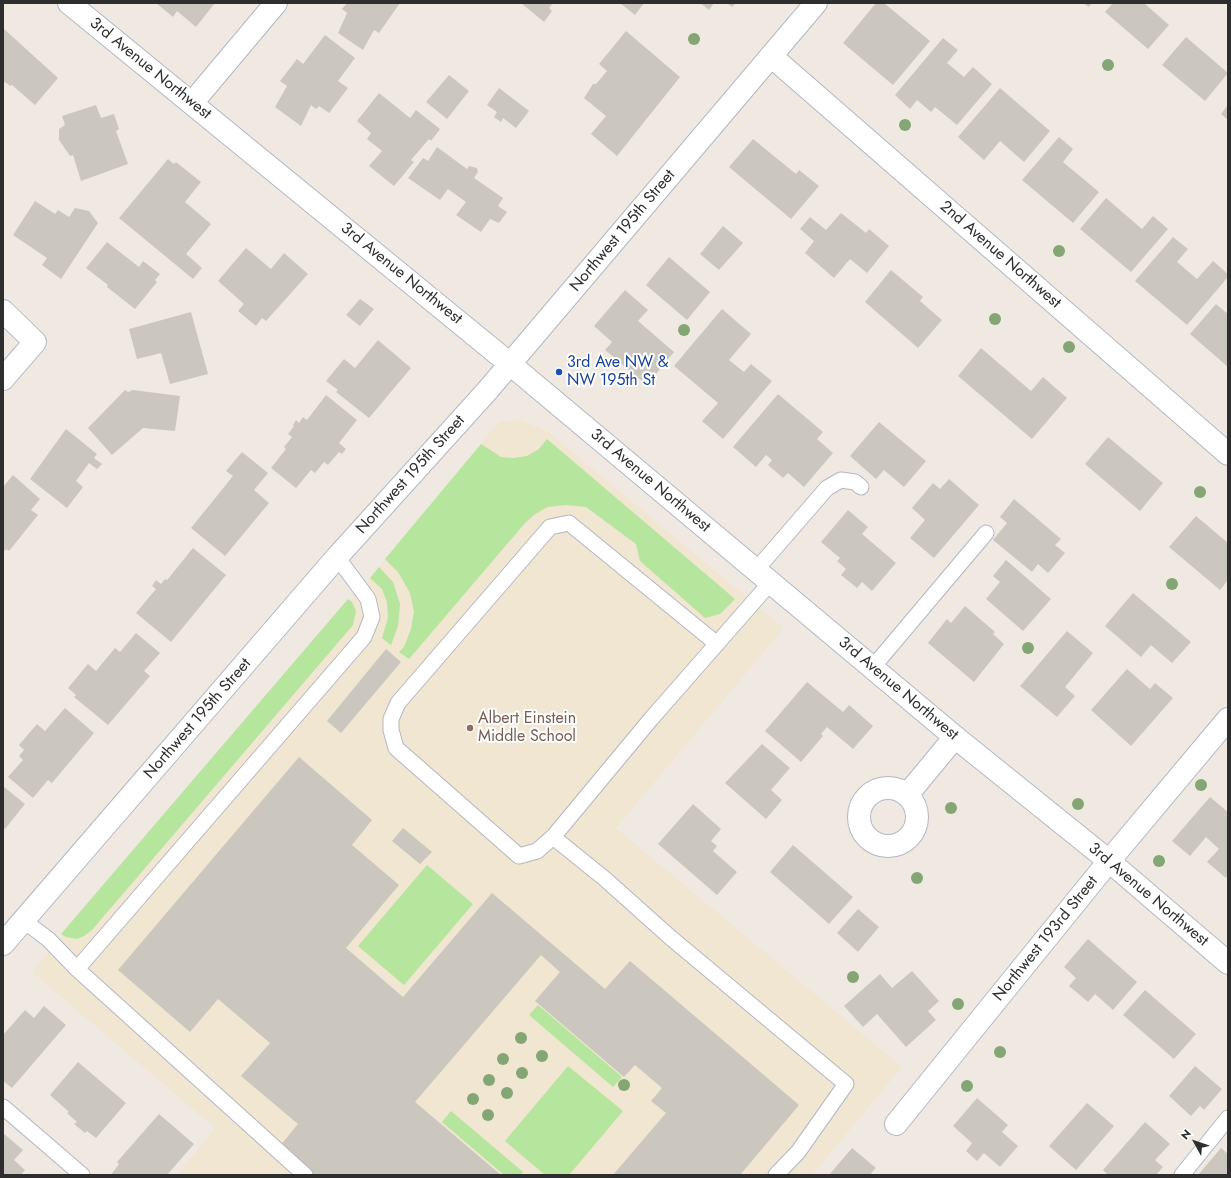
<!DOCTYPE html>
<style>
body{margin:0}
#map{position:relative;width:1231px;height:1178px;overflow:hidden;background:#efe9e1;font-family:Jost,sans-serif}
canvas{display:block}
.frame{position:absolute;inset:0;border:4px solid #2e2e2e;pointer-events:none}
.north{position:absolute;left:1175px;top:1122px;width:40px;height:40px;-webkit-text-stroke:3px #fff;paint-order:stroke;rotate:310deg;font-size:11px;font-weight:700;line-height:16px;text-align:center;color:#2e2e2e}
.north::after{content:'';display:block;margin:auto;width:14px;height:18px;background:#2e2e2e;clip-path:polygon(50% 0,100% 100%,50% 72%,0 100%)}
</style>
<div id="map">
<canvas width="1231" height="1178"></canvas>
<div class="frame"></div>
<div class="north">N</div>
</div>
<script>
const c = document.querySelector('canvas').getContext('2d');
c.lineJoin = 'round';
function paint(path, color) {
  c.fillStyle = color;
  c.fill(path, 'evenodd');
}
function toPath(rows) {
  const path = new Path2D();
  for (const r of rows) {
    if (r.length === 3) {
      path.moveTo(r[0] + r[2], r[1]);
      path.arc(r[0], r[1], r[2], 0, 2 * Math.PI);
      continue;
    }
    path.moveTo(r[0], r[1]);
    for (let i = 2; i < r.length; i += 2) path.lineTo(r[i], r[i + 1]);
  }
  return path;
}
function stroke(path, color, width, dash) {
  c.strokeStyle = color;
  c.lineWidth = width;
  c.lineCap = dash ? 'butt' : 'round';
  c.setLineDash(dash || []);
  c.stroke(path);
}
function drawText(font, color, halo, rows, align = 'center') {
  c.font = font + ' Jost,sans-serif';
  c.lineWidth = 4;
  c.setLineDash([]);
  c.textBaseline = 'middle';
  c.strokeStyle = halo;
  c.fillStyle = color;
  for (const [text, x, y, turn = 0] of rows) {
    c.save();
    c.translate(x, y);
    c.rotate((+turn || 0) * Math.PI / 180);
    c.textAlign = isNaN(turn) ? turn : align;
    if (halo) c.strokeText(text, 0, 0);
    c.fillText(text, 0, 0);
    c.restore();
  }
}
paint(toPath([
 [520,420,547,431,784,628,616,828,902,1067,812,1175,178,1175,215,1128,32,972,370,578,499,422]
]), '#f0e6d1');
paint(toPath([
 [547,439,735,599,720,614,705,618,640,561,636,544,586,507,566,505,547,507,534,515,525,523,409,659,399,652,404,647,411,629,414,611,410,593,398,572,385,559,481,444,501,457,513,458,527,456,539,449],
 [379,567,393,582,400,604,398,626,391,645,382,638,388,618,387,602,382,589,370,578],
 [348,599,352,602,356,611,353,625,92,930,84,936,77,939,66,937,61,934],
 [427,865,473,904,404,985,358,946],
 [538,1005,622,1077,613,1087,529,1015],
 [568,1066,623,1111,569,1175,545,1175,505,1141],
 [451,1111,523,1172,520,1175,504,1175,442,1122]
]), '#b6e59e');
paint(toPath([
 [156,3,215,3,196,27,177,11,173,17],
 [347,3,400,3,379,33,374,30,363,50,338,33,347,13,342,9],
 [521,3,553,3,549,8,552,11,544,22],
 [620,3,644,3,635,15],
 [700,3,714,3,709,10],
 [727,3,736,3,732,7],
 [876,3,884,3,930,41,893,85,843,43],
 [1083,3,1092,3,1089,7],
 [1113,3,1144,3,1169,25,1148,49,1105,12],
 [4,29,58,78,35,105,12,85,10,86,5,82,3,84,3,31],
 [626,31,680,77,617,156,591,134,606,116,584,98,593,84,596,84,607,71,599,64],
 [325,35,355,58,338,81,348,88,329,113,319,106,316,109,311,105,301,126,275,107,287,86,280,81,297,59,303,64],
 [1186,37,1228,73,1205,101,1162,65],
 [943,38,958,50,947,63,964,77,973,67,992,84,957,125,935,107,931,112,917,100,910,109,895,95],
 [449,75,469,91,447,119,426,102],
 [499,88,529,111,516,128,503,118,501,122,494,117,497,112,487,105],
 [1000,88,1050,131,1024,162,1000,141,984,160,958,137],
 [379,93,410,118,416,110,440,129,431,141,429,139,411,160,414,162,394,186,369,166,382,151,367,139,371,133,357,121],
 [96,105,101,118,114,114,119,129,116,131,128,164,81,181,73,155,70,156,59,140,59,129,65,125,62,116],
 [1228,105,1228,120,1221,114],
 [1059,137,1073,149,1063,162,1099,192,1073,223,1022,180],
 [753,139,796,174,799,170,819,186,791,219,729,167],
 [437,147,467,169,469,166,477,168,478,172,474,178,503,198,498,206,507,212,499,223,490,219,481,232,456,215,466,202,448,189,440,200,408,178,423,158,428,161],
 [168,159,174,164,176,162,201,182,185,202,211,224,186,254,202,268,193,279,119,218],
 [1106,198,1142,229,1153,216,1168,229,1131,272,1080,229],
 [35,201,55,214,58,210,69,217,75,208,89,211,98,223,61,279,42,265,47,258,13,235],
 [841,213,866,233,869,229,889,246,867,273,850,259,834,278,805,253,814,241,800,229,810,217,826,230],
 [723,226,743,243,719,270,700,254],
 [1173,237,1188,249,1177,262,1197,279,1213,261,1228,274,1228,277,1187,325,1135,281],
 [107,242,139,267,143,261,160,274,155,280,157,282,135,309,107,287,108,285,86,268],
 [246,248,271,269,284,253,308,274,266,321,262,318,256,326,238,311,244,304,218,281],
 [669,257,710,292,687,320,646,285],
 [891,270,923,297,920,301,942,320,918,348,865,302],
 [625,290,648,310,638,321,674,352,647,385,605,350,612,342,594,326],
 [360,299,374,309,360,326,346,315],
 [1216,304,1228,314,1228,367,1190,334],
 [722,309,751,334,729,360,744,372,751,364,772,381,723,439,702,421,718,403,674,366],
 [191,312,208,374,170,384,161,353,137,359,129,329],
 [378,340,411,368,369,418,336,392,338,390,326,381,344,359,355,368],
 [981,348,1031,391,1043,377,1067,398,1032,439,958,376],
 [125,390,128,392,133,390,180,396,175,431,143,428,112,455,88,428],
 [778,394,823,432,817,439,833,453,804,487,788,473,783,478,768,465,772,460,766,455,756,467,733,447],
 [326,395,357,420,339,443,346,449,342,454,339,452,328,465,324,462,315,473,311,470,296,488,271,468,286,449,284,447,292,437,288,434,294,426,293,425,296,420,299,423,303,417,307,420],
 [879,422,926,461,904,487,884,470,876,479,850,456],
 [66,429,97,454,94,458,102,464,97,469,89,463,76,481,83,487,67,508,30,479],
 [1108,437,1163,483,1140,511,1085,464],
 [242,452,268,473,254,490,269,503,225,556,191,528,233,476,226,471],
 [13,475,40,499,31,510,38,515,9,551,6,549,5,551,3,549,3,487],
 [949,479,979,505,934,558,910,538,925,520,912,508,933,483,940,489],
 [1014,499,1061,539,1055,545,1065,553,1048,573,1038,564,1032,572,993,540,1007,523,1000,517],
 [848,510,868,527,862,534,896,563,872,591,862,582,857,588,841,575,846,569,837,561,840,558,821,542],
 [1196,516,1228,543,1228,580,1220,590,1169,547],
 [193,548,226,575,171,642,136,613,156,589,152,586,156,580,161,584,165,579,167,580],
 [1006,560,1051,599,1023,631,986,599,1000,582,993,576],
 [1133,593,1191,642,1172,663,1151,645,1141,657,1105,626],
 [965,606,995,632,993,634,1004,644,974,682,928,643,947,619,951,623],
 [1067,631,1093,653,1065,687,1075,696,1057,717,1020,686],
 [136,633,160,653,144,671,150,676,108,725,74,697,76,695,68,688,88,664,96,671,115,648,120,652],
 [386,649,401,662,341,733,327,721],
 [1127,669,1150,689,1155,683,1173,698,1131,746,1091,710],
 [807,682,843,712,849,705,873,726,853,749,827,727,821,734,823,736,801,762,765,731],
 [65,708,94,733,52,783,48,780,33,798,8,777,23,760,19,756,24,750,19,745,37,724,45,731],
 [762,744,790,768,771,790,782,800,766,819,725,783],
 [299,757,372,820,352,845,399,885,346,948,403,997,492,893,605,989,630,961,799,1105,740,1175,613,1175,666,1113,651,1101,662,1088,635,1065,624,1077,535,1001,560,972,541,955,415,1102,501,1175,314,1175,280,1146,298,1124,241,1076,270,1043,218,999,190,1032,118,970],
 [3,786,25,804,5,829,3,827],
 [1210,797,1228,812,1228,875,1226,878,1207,862,1219,849,1206,837,1190,856,1172,841],
 [693,804,721,829,711,841,717,846,713,851,737,872,717,895,658,844],
 [403,828,432,852,420,864,392,841],
 [793,845,853,897,829,924,770,872],
 [858,909,879,927,858,952,837,933],
 [1088,939,1137,982,1113,1010,1095,994,1088,1002,1069,986,1076,978,1064,967],
 [912,971,939,1001,928,1011,936,1020,906,1047,877,1014,863,1027,844,1006,880,974,892,988],
 [1145,990,1196,1034,1174,1059,1123,1015],
 [44,1006,66,1025,12,1088,3,1081,3,1035,25,1010,34,1018],
 [78,1062,126,1103,96,1138,87,1131,85,1133,74,1124,77,1122,67,1113,69,1112,50,1095],
 [1195,1066,1222,1089,1204,1110,1200,1106,1191,1116,1169,1096],
 [977,1098,1008,1125,1002,1132,1018,1146,1000,1167,984,1153,977,1161,966,1151,972,1143,953,1126],
 [1087,1103,1114,1126,1076,1170,1049,1146],
 [159,1114,194,1144,167,1175,111,1175,119,1164,117,1162],
 [1145,1122,1170,1144,1155,1160,1163,1167,1156,1175,1108,1175,1103,1170],
 [3,1133,23,1150,14,1160,25,1170,21,1175,3,1175],
 [852,1148,876,1168,871,1173,873,1175,829,1175],
 [1221,1148,1228,1154,1228,1175,1198,1175]
]), '#cbc7bf');
const lane = toPath([
 [756,570,827,488,841,480,855,482,861,487],
 [771,582,651,719,553,837,605,879,671,938,846,1084,798,1152,776,1175],
 [873,667,986,533],
 [553,837,537,851,519,856,396,748,391,730,391,719,398,703,550,527,569,523,717,644],
 [24,921,48,939,77,969,305,1175],
 [77,969,364,637,372,617,368,599,337,557],
 [3,1107,82,1175],
 [1182,1175,1228,1118]
]);
const street = toPath([
 [771,56,1228,454],
 [192,103,276,3],
 [3,311,35,342,3,379],
 [888,817,29],
 [907,795,955,737],
 [896,1124,1109,861,1228,719]
]);
const secondary = toPath([
 [69,3,510,364,955,737,1109,861,1228,963],
 [3,944,337,557,487,391,816,3]
]);
stroke(lane, '#b4b7c1', 17);
stroke(street, '#b4b7c1', 24);
stroke(secondary, '#b4b7c1', 24);
stroke(lane, '#fff', 15);
stroke(street, '#fff', 22);
stroke(secondary, '#fff', 22);
c.fillStyle = '#84a574';
for (const [x, y] of [
 [694,39],
 [1108,65],
 [905,125],
 [1059,251],
 [995,319],
 [684,330],
 [1069,347],
 [1200,492],
 [1172,584],
 [1028,648],
 [1201,785],
 [1078,804],
 [951,808],
 [1159,861],
 [917,878],
 [853,977],
 [958,1004],
 [521,1038],
 [1000,1052],
 [542,1056],
 [503,1059],
 [522,1073],
 [489,1080],
 [624,1085],
 [967,1086],
 [507,1093],
 [473,1099],
 [488,1115]
]) {
  c.beginPath();
  c.arc(x, y, 6, 0, 2 * Math.PI);
  c.fill();
}
for (const [x, y, r, color] of [
 [559,372,4,"#1a4fb4"],
 [470,728,4,"#8d6e63"]
]) {
  const dot = new Path2D();
  dot.arc(x, y, r, 0, 2 * Math.PI);
  c.fillStyle = color;
  c.fill(dot);
  stroke(dot, '#fff', 1.5);
}
drawText('16px', '#2e2e2e', '#fff', [
 ["3rd Avenue Northwest",150,69,39],
 ["Northwest 195th Street",623,231,-50],
 ["2nd Avenue Northwest",1000,255,41],
 ["3rd Avenue Northwest",401,274,39],
 ["Northwest 195th Street",411,475,-48],
 ["3rd Avenue Northwest",650,481,40],
 ["3rd Avenue Northwest",898,689,40],
 ["Northwest 195th Street",198,719,-49],
 ["3rd Avenue Northwest",1148,895,40],
 ["Northwest 193rd Street",1046,939,-51]
]);
drawText('16px', '#164399', '#fff', [
 ["3rd Ave NW &",567,363],
 ["NW 195th St",567,381]
], 'left');
drawText('16px', '#785e54', '#fff', [
 ["Albert Einstein",478,719],
 ["Middle School",478,737]
], 'left');
</script>
